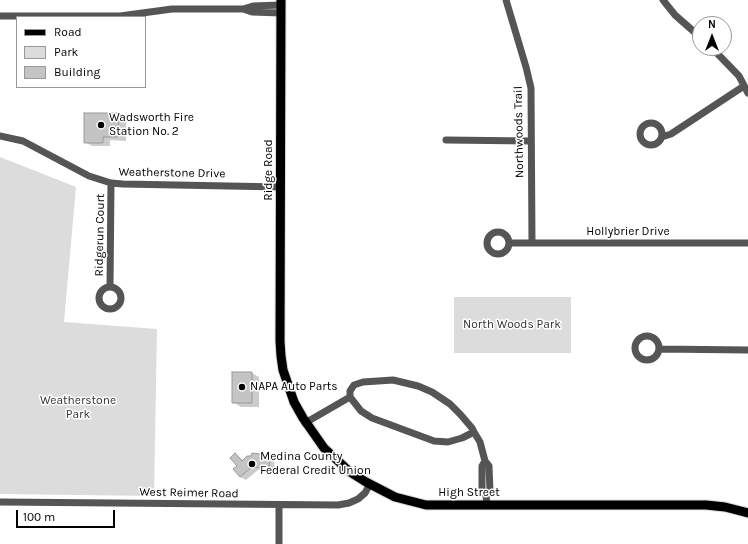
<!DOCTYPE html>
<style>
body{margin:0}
#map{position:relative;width:748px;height:544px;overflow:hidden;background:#fff;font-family:Karla,sans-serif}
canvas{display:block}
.legend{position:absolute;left:16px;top:16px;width:130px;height:72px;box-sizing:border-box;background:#fff;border:1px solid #999;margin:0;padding:5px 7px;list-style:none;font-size:12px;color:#000}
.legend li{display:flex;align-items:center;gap:8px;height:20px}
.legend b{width:20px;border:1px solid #999}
.north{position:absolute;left:692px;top:16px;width:40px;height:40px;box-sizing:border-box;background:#fff;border:1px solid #999;border-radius:50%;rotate:0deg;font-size:11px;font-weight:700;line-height:16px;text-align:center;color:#000}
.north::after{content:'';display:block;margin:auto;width:14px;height:18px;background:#000;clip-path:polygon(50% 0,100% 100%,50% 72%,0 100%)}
.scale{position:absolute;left:16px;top:510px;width:99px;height:18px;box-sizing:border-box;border:2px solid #000;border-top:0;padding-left:5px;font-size:12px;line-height:14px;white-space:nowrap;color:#000;-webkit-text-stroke:3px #fff;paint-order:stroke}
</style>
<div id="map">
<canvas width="748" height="544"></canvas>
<ul class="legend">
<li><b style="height:5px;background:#000"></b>Road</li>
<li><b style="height:11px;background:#dcdcdc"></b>Park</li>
<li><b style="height:11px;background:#c4c4c4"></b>Building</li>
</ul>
<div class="north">N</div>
<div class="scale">100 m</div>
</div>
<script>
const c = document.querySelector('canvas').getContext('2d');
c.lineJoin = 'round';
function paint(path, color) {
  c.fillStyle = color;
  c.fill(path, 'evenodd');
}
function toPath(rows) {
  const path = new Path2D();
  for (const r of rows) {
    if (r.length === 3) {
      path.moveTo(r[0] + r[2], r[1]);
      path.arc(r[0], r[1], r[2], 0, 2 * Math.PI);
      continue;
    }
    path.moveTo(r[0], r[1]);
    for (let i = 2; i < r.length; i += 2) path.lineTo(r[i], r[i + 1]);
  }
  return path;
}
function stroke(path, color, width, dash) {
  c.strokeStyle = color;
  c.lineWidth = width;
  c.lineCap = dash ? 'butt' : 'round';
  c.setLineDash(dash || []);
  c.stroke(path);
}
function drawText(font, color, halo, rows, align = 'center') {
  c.font = font + ' Karla,sans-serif';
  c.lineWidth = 3;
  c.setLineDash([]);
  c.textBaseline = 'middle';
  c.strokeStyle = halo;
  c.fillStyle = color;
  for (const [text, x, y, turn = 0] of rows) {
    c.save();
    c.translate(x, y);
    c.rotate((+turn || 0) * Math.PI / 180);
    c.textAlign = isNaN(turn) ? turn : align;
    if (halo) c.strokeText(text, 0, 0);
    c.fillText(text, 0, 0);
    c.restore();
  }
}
paint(toPath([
 [0,157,76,187,64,322,157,329,154,496,0,494],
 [454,297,571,297,571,353,454,353]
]), '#dcdcdc');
paint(toPath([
 [119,114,126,119,126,141,110,140,110,146,92,146,85,142],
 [252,373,259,377,259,407,241,407,233,402],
 [236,454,244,461,269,456,274,459,275,471,258,470,246,480,240,477]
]), '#0003');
const building = toPath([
 [84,113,119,113,118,137,103,137,103,143,84,143,84,113],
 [232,372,252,372,252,403,232,403,232,372],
 [235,453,242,461,247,456,251,456,252,453,269,455,270,458,269,468,252,467,240,477,233,469,237,466,230,458,235,453]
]);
paint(building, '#c4c4c4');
stroke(building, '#999', 1);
const major = toPath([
 [281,0,280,341,281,356,283,370,294,402,303,418,324,448,350,472,366,482,395,497,426,505,706,505,725,507,748,513]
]);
stroke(major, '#dbdbdb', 11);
stroke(toPath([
 [506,0,526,67,531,88,532,243],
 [663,0,675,15,700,37],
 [243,9,252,12,281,13],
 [0,16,120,16,172,9,243,9,253,6,281,5],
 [712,48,739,76,748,93],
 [651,134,11],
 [0,136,23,141,89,176,111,183,123,184,281,187],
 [662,137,671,134,744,86],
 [446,140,531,141],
 [498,243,11],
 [509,243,748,243],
 [110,286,111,183],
 [110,298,11],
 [647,348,12],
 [659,349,748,350],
 [305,423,350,397],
 [474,432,462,438,448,442,434,441,372,418,361,411,350,397,350,391,354,385,363,382,393,380,418,386,432,392,450,404,460,414,472,428,474,432,480,442,485,461],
 [486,495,482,491,482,466,485,461,489,466,490,492,486,495,487,505],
 [0,502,338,505,349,503,358,499,365,493,370,484],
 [279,505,279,544]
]), '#555', 7);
stroke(major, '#000', 9);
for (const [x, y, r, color] of [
 [101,125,4,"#000"],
 [242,387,4,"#000"],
 [252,464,4,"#000"]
]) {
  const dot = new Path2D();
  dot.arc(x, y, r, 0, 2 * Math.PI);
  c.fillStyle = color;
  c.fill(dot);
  stroke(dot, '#fff', 1.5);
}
drawText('12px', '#000', '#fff', [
 ["Wadsworth Fire",109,118],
 ["Station No. 2",109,132],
 ["NAPA Auto Parts",250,387],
 ["Medina County",260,457],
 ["Federal Credit Union",260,471]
], 'left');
drawText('12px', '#000', '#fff', [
 ["Northwoods Trail",519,132,-91],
 ["Ridge Road",269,170,-90],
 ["Weatherstone Drive",172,173,1],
 ["Hollybrier Drive",628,232],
 ["Ridgerun Court",100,235,-89],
 ["West Reimer Road",189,493,1],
 ["High Street",469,493]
]);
drawText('12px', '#333', '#fff', [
 ["North Woods Park",512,325],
 ["Weatherstone",78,401],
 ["Park",78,415]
]);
</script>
